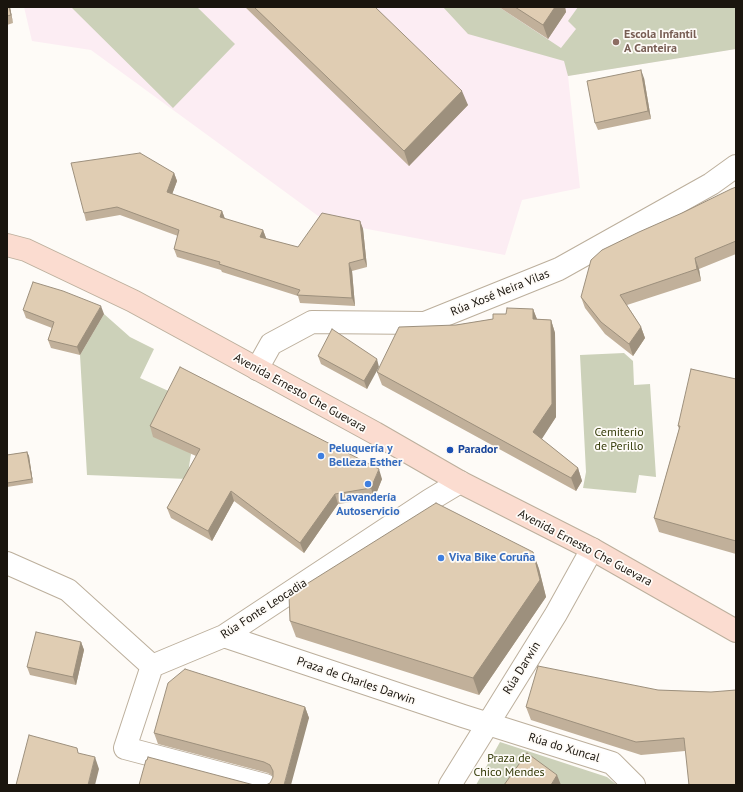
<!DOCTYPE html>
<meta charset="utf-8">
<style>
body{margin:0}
#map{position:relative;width:743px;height:792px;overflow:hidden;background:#fefbf7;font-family:"PT Sans",sans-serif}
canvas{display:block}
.frame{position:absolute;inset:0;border:8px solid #1a150e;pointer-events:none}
</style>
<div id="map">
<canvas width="743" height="792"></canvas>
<div class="frame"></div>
</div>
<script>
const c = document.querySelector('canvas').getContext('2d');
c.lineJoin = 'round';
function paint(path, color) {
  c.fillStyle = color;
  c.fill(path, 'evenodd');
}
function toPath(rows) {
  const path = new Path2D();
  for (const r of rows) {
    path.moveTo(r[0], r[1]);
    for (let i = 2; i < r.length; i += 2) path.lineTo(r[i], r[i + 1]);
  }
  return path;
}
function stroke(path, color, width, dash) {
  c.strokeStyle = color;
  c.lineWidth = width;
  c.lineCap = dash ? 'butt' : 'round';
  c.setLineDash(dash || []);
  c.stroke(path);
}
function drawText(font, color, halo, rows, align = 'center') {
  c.font = font + ' "PT Sans",sans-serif';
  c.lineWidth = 3.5;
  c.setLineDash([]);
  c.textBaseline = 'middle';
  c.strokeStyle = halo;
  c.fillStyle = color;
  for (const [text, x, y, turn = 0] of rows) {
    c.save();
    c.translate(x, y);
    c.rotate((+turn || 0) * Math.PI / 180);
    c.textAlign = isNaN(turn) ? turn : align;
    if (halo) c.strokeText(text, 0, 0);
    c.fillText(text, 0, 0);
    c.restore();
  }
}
paint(toPath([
 [24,7,736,7,736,49,568,76,580,188,522,200,505,255,325,221,91,50,32,41]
]), '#fcedf3');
paint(toPath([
 [71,7,197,7,235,44,173,108],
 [443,7,499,7,561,48,576,29,568,21,578,7,736,7,736,49,568,76,564,61,468,34],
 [104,314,130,337,154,349,140,378,175,394,191,454,187,479,87,475,80,355],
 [624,353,633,361,634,385,650,384,656,477,639,475,636,493,583,488,586,472,580,355],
 [500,742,607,777,617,785,476,785]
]), '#ccd1b9');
const minor = toPath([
 [257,369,271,344,312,322,425,323,559,269,711,184,736,166],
 [7,563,68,590,152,666],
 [224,636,463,716,612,763,634,785],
 [152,666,224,636,430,500,460,482],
 [152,666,125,748,265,785],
 [450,785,556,614,592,549]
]);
const secondary = toPath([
 [7,245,26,250,133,301,375,433,460,482,592,549,736,631]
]);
stroke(minor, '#bcaf9c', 24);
stroke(secondary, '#bcaf9c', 24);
stroke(minor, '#fff', 22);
stroke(secondary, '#fbdcd0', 22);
paint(toPath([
 [7,7,10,7,13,23,7,25],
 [245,7,375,7,468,105,409,166],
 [499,7,565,7,566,12,548,39],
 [644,78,651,119,598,130,595,123],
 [174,173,177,181,172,194,222,211,225,219,263,230,266,238,265,239,298,247,360,221,363,229,367,267,352,271,355,306,300,303,298,296,222,272,221,270,177,257,174,249,178,236,120,215,86,221,84,213],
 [736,187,736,254,699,269,701,281,627,305,641,327,645,338,633,356,605,334,585,308,581,297],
 [533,309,537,319,551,320,555,333,556,417,541,439,578,468,582,481,576,491,382,385,377,372,456,325,493,319],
 [23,310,104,314,80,355,51,348,48,340,52,328,26,318],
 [318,356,377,359,367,389,321,364],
 [736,379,736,554,659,532,654,518,679,429,678,426],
 [150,426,382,479,374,499,338,504,304,553,234,501,212,541,171,518,167,508,196,456,153,437],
 [27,452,29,456,33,483,7,487,7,455],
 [533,552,539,569,546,597,479,695,296,637,290,621],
 [81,642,84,650,76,685,30,675,27,667],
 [658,690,711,692,685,751,641,755,531,720,526,707],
 [305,707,309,718,273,777,273,776,268,773,158,744,154,733]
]), '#c1b09a');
paint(toPath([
 [9,7,10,7,13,23],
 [555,7,565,7,566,12,548,39,543,25],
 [641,70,644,78,651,119,648,111],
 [462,91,468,105,409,166,404,151],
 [174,173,177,181,170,200,167,192],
 [222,211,225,219,220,217],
 [360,221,363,229,367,267,364,259],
 [263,230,266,238,263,245,260,237],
 [695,258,699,269,701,281,697,269],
 [349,263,352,271,355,306,352,298],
 [101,306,104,314,80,355,77,347],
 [533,309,538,322,533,319],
 [551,320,555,333,556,417,538,445,533,432],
 [641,327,645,338,633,356,629,344],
 [377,359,379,367,367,389,364,381],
 [27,452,29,456,33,483,32,479],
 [578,468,582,481,576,491,571,478],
 [379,469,382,479,374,499,371,488],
 [231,491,234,501,212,541,208,531],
 [335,494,338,504,304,553,300,543],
 [533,552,539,569,546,597,479,695,473,678],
 [81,642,84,650,76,685,73,677],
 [305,707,309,718,291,785,284,785],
 [95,757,99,769,95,785,88,785],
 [557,775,561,785,551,785]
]), '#9d907d');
const building = toPath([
 [7,7,9,7,11,15,7,16,7,7],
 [254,7,375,7,462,91,404,151,254,7],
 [515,7,555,7,543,25,515,7],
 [641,70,648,111,595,123,587,81,641,70],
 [140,153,174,173,167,192,222,211,220,217,263,230,260,237,298,247,322,213,360,221,364,259,349,263,352,298,297,295,300,290,219,264,220,262,174,249,179,230,117,207,84,213,71,163,140,153],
 [736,187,736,241,695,258,697,269,620,295,641,327,629,344,601,322,581,297,591,260,602,250,639,232,682,213,731,189,736,187],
 [33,282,63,291,101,306,77,347,48,340,54,322,23,310,33,282],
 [507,308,533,309,533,319,551,320,552,404,533,432,578,468,571,478,377,372,399,327,456,325,493,319,493,314,506,314,507,308],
 [332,329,377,359,364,381,318,356,332,329],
 [180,367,379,469,371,488,335,494,300,543,231,491,208,531,167,508,200,449,150,426,180,367],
 [691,369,736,379,736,541,654,518,680,426,678,426,691,369],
 [27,452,32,479,7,483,7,455,27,452],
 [436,503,533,552,540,580,473,678,290,621,289,595,436,503],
 [36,632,81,642,73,677,27,667,36,632],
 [538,666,658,690,711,692,736,690,736,785,689,785,684,738,636,742,526,707,538,666],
 [185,669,305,707,284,785,266,785,270,783,273,777,273,771,270,765,264,762,154,733,168,683,185,669],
 [29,735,77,748,78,753,95,757,88,785,16,785,29,735],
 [527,753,557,775,551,785,504,785,527,753],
 [148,757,254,785,139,785,146,760,147,760,148,757]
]);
paint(building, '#e0cdb3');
stroke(building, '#9d907d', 1);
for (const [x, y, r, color] of [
 [616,42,4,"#8d6e63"],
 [450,450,4,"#1a4fb4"],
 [321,456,4,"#3f7fe0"],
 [368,484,4,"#3f7fe0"],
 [441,558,4,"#3f7fe0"]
]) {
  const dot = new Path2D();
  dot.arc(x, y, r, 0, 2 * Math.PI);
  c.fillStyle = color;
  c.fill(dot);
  stroke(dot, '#fefbf7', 1.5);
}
drawText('bold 12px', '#785e54', '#fefbf7', [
 ["Escola Infantil",624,35],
 ["A Canteira",624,49]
], 'left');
drawText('12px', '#1a150e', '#fefbf7', [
 ["Rúa Xosé Neira Vilas",500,293,-22],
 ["Avenida Ernesto Che Guevara",300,393,29],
 ["Avenida Ernesto Che Guevara",585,548,28],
 ["Rúa Fonte Leocadia",264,609,-33],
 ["Rúa Darwin",522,668,-58],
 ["Praza de Charles Darwin",356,681,19],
 ["Rúa do Xuncal",564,748,17]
]);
drawText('12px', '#343b08', '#fefbf7', [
 ["Cemiterio",619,433],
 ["de Perillo",619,447],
 ["Praza de",509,759],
 ["Chico Mendes",509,773]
]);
drawText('bold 12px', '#366cbe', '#fefbf7', [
 ["Peluquería y",329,449],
 ["Belleza Esther",329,463],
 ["Lavandería",368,498,"center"],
 ["Autoservicio",368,512,"center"],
 ["Viva Bike Coruña",449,558]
], 'left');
drawText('bold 12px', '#164399', '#fefbf7', [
 ["Parador",458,450]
], 'left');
</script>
